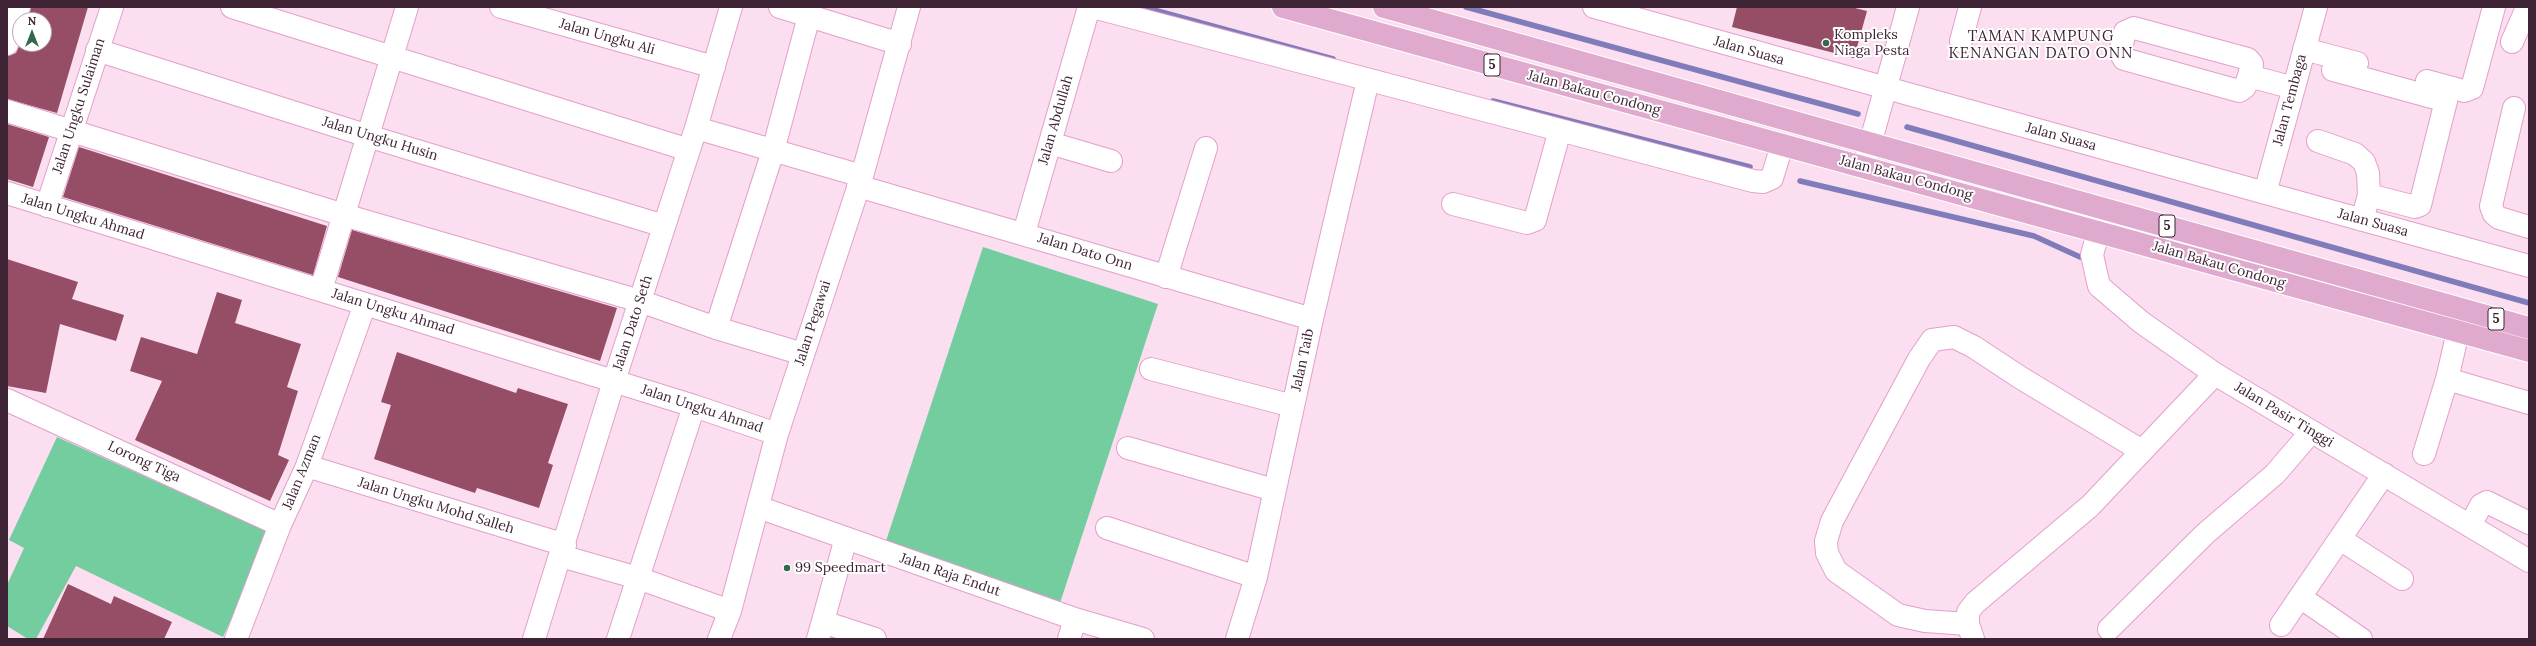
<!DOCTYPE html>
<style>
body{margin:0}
#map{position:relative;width:2536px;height:646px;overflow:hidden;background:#fbdef0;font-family:Lora,serif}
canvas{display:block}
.frame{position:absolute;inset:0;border:8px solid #3e2335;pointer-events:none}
.north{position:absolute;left:12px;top:12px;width:40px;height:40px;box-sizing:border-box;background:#fff;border:1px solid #b2a7ae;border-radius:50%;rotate:0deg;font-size:11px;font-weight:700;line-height:16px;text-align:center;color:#3e2335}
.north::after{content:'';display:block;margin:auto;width:14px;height:18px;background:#32684d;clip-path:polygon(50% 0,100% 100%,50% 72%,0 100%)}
</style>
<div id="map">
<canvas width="2536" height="646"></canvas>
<div class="frame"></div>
<div class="north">N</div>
</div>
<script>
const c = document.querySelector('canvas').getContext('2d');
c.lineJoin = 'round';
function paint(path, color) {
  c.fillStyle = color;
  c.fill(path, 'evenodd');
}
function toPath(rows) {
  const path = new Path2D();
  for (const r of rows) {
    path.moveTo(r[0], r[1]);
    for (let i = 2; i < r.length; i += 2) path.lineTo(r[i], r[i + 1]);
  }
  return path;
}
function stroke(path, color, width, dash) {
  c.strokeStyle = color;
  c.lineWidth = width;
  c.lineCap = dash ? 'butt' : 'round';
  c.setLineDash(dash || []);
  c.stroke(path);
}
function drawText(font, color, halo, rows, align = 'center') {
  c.font = font + ' Lora,serif';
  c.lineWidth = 4;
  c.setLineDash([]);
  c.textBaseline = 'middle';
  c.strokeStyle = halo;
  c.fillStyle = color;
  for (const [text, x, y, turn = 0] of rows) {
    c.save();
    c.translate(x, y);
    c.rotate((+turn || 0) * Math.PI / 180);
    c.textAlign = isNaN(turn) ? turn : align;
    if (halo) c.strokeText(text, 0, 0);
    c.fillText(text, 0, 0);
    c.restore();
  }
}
paint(toPath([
 [983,247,1158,304,1060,603,885,544],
 [57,437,271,533,223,637,76,566,36,639,28,639,7,626,7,585,24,548,9,540]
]), '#73cd9f');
stroke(toPath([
 [1143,7,1333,59],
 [1466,7,1858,114],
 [1493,101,1750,167],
 [1907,127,2529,303],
 [1800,181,2034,236,2080,257]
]), '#807bb9', 5.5);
paint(toPath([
 [31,7,88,7,57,113,7,99,7,56,16,53,20,44,44,44,44,20,28,20],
 [1737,7,1851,7,1867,11,1854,58,1732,27],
 [7,124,49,137,33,187,7,179],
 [79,147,327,226,313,275,63,197],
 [352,230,617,308,600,361,338,277],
 [7,259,78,282,72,299,124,315,116,341,60,324,46,393,7,386],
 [217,292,242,300,235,323,301,344,287,387,298,391,278,455,289,460,270,501,135,440,162,381,130,371,141,337,197,354],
 [397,352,516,393,518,388,568,404,548,463,553,465,539,508,477,488,475,493,374,459,391,405,381,402],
 [68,584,111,604,114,596,172,622,164,639,43,639]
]), '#954e65');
const minor = toPath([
 [232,7,689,150],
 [501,7,714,67],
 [780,7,900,44],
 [1093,7,1753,181,1763,182,1772,178,1782,145],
 [1594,7,2529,266],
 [1961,41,1970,7],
 [2512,42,2526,10,2529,9],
 [7,44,19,7],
 [2304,49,2357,63],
 [97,50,368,136,664,226],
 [2333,70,2446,101,2420,205,2415,207,2369,195,2362,220],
 [2249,76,2245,87,2239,91,2124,59,2120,52,2125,32,2134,28,2248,59,2252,64,2249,76,2294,88],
 [2427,81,2464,91,2472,88,2494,7],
 [2514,108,2491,206,2494,214,2499,218,2529,227],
 [7,111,344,215,640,301,716,328,803,354],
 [696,128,862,176],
 [2318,141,2355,154,2364,162,2368,173,2369,195],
 [1050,143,1111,161],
 [1864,166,1908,7],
 [858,186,1312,319],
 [7,193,694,406,777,434],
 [2265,193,2316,7],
 [1453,204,1527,223,1535,220,1560,130],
 [47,206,112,7],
 [1024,233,1089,7],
 [2105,233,2096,240,2092,255,2099,286,2141,322,2215,374,2529,561],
 [1166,277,1206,148],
 [321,290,407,7],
 [716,328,773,151,809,16],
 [1151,369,1293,406],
 [2447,379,2458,332],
 [7,400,280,525],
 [1128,448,1274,490],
 [2424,454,2447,379,2529,403],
 [307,466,565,545],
 [758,507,1075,619,1143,639],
 [2470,526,2481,505,2487,502,2529,523],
 [1107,528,1256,577],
 [2340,539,2402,579],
 [561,556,638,578,730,611],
 [2300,597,2361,639],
 [823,622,875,639],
 [1968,624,1925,621,1898,615,1836,571,1827,553,1826,541,1832,521,1919,359,1932,340,1954,337,1974,347,2021,378,2142,451],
 [2281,625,2384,474],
 [2109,629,2206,533,2275,474,2311,432],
 [236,639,280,525,307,466,365,304],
 [534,639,614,381,696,128,731,7],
 [618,639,694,406],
 [719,639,730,611,777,434,862,176,909,7],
 [818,639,846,538],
 [1069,639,1075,619],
 [1237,639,1256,577,1312,319,1368,80],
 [1973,639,1968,624,1968,612,1975,603,2090,506,2215,374]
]);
const major = toPath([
 [1283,7,2529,351],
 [1384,7,2529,328]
]);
stroke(minor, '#e39fcc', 24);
stroke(major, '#fff', 24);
stroke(minor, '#fff', 22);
stroke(major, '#e0aacf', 22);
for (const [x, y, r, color] of [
 [1826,43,4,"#32684d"],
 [787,568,4,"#32684d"]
]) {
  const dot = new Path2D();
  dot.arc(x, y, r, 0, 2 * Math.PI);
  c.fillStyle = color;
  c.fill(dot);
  stroke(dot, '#fff', 1.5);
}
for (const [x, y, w] of [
 [1492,65,16],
 [2167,226,16],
 [2496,319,16]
]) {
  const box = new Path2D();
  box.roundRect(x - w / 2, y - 11, w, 22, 3);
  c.fillStyle = '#fff';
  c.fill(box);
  stroke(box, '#3e2335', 1);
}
drawText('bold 13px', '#3e2335', null, [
 ["5",1492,65],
 ["5",2167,226],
 ["5",2496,319]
]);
drawText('14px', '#3e2335', '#fff', [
 ["Kompleks",1834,35],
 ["Niaga Pesta",1834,51],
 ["99 Speedmart",795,568]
], 'left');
drawText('14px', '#3e2335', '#fff', [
 ["Jalan Ungku Ali",607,37,16],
 ["Jalan Suasa",1749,51,16],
 ["Jalan Bakau Condong",1594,93,15],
 ["Jalan Tembaga",2290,100,-75],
 ["Jalan Ungku Sulaiman",79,106,-72],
 ["Jalan Abdullah",1056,120,-74],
 ["Jalan Suasa",2061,137,15],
 ["Jalan Ungku Husin",380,139,17],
 ["Jalan Bakau Condong",1906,178,15],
 ["Jalan Ungku Ahmad",83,217,17],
 ["Jalan Suasa",2373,223,15],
 ["Jalan Dato Onn",1085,252,17],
 ["Jalan Bakau Condong",2219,265,16],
 ["Jalan Ungku Ahmad",393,312,17],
 ["Jalan Dato Seth",633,323,-72],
 ["Jalan Pegawai",813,323,-72],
 ["Jalan Taib",1303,360,-78],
 ["Jalan Ungku Ahmad",702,409,18],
 ["Jalan Pasir Tinggi",2284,415,31],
 ["Lorong Tiga",144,462,25],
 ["Jalan Azman",302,472,-68],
 ["Jalan Ungku Mohd Salleh",436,506,17],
 ["Jalan Raja Endut",950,575,19]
]);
c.letterSpacing = '1px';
drawText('15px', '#3e2335', '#fff', [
 ["TAMAN KAMPUNG",2041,37],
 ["KENANGAN DATO ONN",2041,54]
]);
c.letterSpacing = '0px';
</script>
